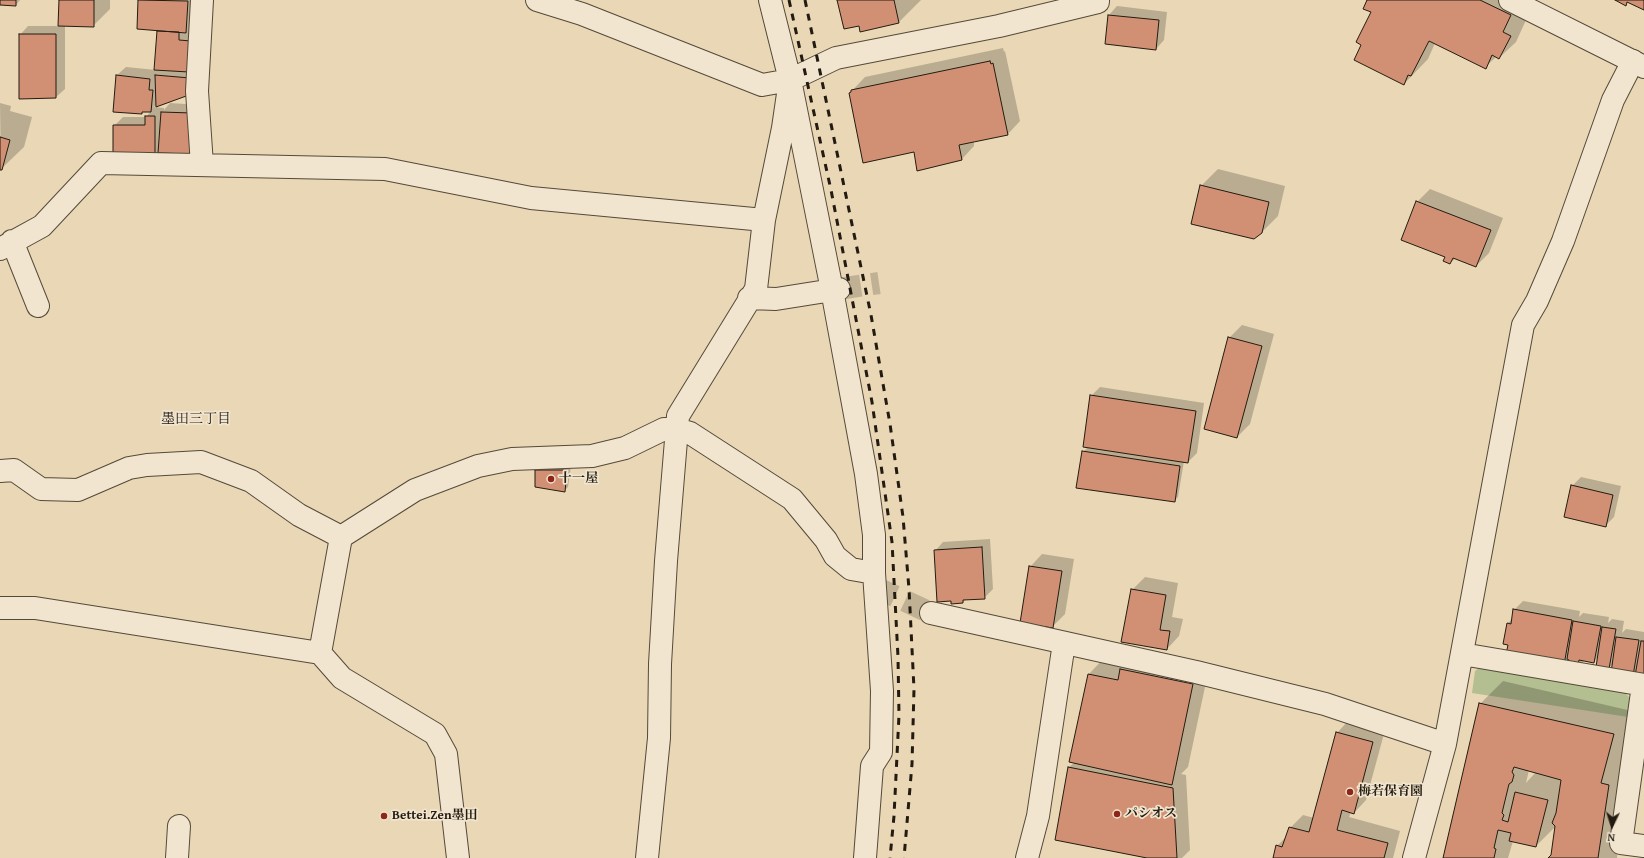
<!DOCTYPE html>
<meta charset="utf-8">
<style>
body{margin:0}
#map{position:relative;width:1644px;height:858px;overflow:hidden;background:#e9d7b5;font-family:"Gentium Book Plus",serif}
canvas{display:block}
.north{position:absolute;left:1592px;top:806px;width:40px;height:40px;-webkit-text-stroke:3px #f1e5cf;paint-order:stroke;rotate:184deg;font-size:11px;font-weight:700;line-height:16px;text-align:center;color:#231b11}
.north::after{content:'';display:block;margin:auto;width:14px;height:18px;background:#231b11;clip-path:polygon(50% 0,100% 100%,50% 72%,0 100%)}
</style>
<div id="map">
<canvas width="1644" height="858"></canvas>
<div class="north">N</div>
</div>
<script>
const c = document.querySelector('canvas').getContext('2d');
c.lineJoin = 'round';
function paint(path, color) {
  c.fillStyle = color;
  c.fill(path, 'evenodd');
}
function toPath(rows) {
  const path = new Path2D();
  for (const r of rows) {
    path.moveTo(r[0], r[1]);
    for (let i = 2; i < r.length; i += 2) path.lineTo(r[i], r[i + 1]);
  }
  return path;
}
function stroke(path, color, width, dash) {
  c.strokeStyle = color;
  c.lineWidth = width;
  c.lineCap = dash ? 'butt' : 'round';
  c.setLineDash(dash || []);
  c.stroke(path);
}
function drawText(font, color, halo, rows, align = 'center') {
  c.font = font + ' "Gentium Book Plus","Noto Serif JP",serif';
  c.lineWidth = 3.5;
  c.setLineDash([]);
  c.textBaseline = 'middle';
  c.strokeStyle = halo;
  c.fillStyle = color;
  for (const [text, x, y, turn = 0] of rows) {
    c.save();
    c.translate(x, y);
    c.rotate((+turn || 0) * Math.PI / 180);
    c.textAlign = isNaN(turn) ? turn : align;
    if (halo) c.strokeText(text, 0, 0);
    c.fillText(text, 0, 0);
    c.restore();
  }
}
paint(toPath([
 [1481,666,1624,692,1630,698,1628,717,1472,693,1475,671]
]), '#b3bf90');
paint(toPath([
 [0,0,20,0,16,5,0,4],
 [60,0,110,0,110,9,93,26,65,25,65,89,56,97,20,98,20,35,28,26,59,26],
 [139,0,200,0,188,94,153,107,164,108,164,110,170,103,200,105,198,145,190,153,159,152,155,156,114,126,123,117,146,117,151,111,144,111,141,113,117,75,126,67,156,70,158,30,138,28],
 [838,0,921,0,899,22,861,30,860,24],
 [1368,0,1526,0,1526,20,1516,42,1499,58,1496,57,1485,67,1435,43,1428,59,1404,84,1363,44,1372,12],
 [1117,6,1167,12,1164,40,1156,49,1106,43,1109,15],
 [1003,48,1004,52,1005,51,1020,121,1008,134,974,141,974,146,962,159,914,151,850,93,865,77],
 [0,103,11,106,10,111,32,117,24,147,1,169],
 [1218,169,1285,186,1278,216,1261,233,1201,186],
 [1430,189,1503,218,1489,253,1476,266,1456,258,1450,263,1417,202],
 [1242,325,1274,334,1250,424,1237,437,1229,338],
 [1100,387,1204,403,1197,453,1188,462,1184,461,1178,497,1174,501,1083,452,1088,447,1091,396],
 [540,466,571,466,568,487,564,491,536,470],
 [1581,477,1621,486,1614,517,1605,526,1572,486],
 [990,539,993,589,984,598,966,599,963,602,935,551,943,542],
 [1042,554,1074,559,1065,614,1052,627,1030,567],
 [1145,577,1178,583,1172,617,1183,619,1179,636,1167,649,1132,590],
 [1523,601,1580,611,1579,617,1583,613,1609,617,1608,623,1612,619,1624,621,1622,633,1626,629,1644,632,1644,676,1633,675,1613,664,1609,668,1598,657,1594,662,1585,660,1577,668,1570,657,1564,664,1509,644,1507,624,1513,618,1514,610],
 [1105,657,1209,668,1188,767,1181,774,1186,775,1190,850,1182,858,1153,858,1056,840,1069,767,1074,763,1070,762,1089,674],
 [1503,681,1636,712,1617,858,1549,858,1552,855,1556,826,1536,846,1513,841,1508,858,1444,858,1480,704],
 [1529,770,1536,772,1526,783],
 [1349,720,1385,730,1366,800,1354,813,1351,812,1349,817,1400,831,1393,858,1274,858,1277,846,1287,836,1290,828,1303,815,1314,818,1337,733]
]), '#0003');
const building = toPath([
 [0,0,16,0,16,6,0,5,0,0],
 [59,0,94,0,94,27,58,26,59,0],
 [138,0,188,1,186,33,137,29,138,0],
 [837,0,894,0,899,23,860,32,859,26,844,29,837,0],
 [1367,0,1480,0,1511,15,1503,32,1511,36,1499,59,1492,55,1486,69,1429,41,1411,76,1408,75,1404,85,1354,60,1361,45,1356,42,1371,12,1363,9,1367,0],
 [1615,0,1644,0,1644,10,1627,2,1626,6,1615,0],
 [1108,15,1159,20,1156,50,1105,44,1108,15],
 [157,31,179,32,179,40,191,41,189,72,154,70,157,31],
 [19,34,56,34,56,98,19,99,19,34],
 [990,61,991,64,993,63,1008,135,959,145,962,160,917,171,914,152,863,163,849,93,851,92,851,90,990,61],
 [116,75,150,79,149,90,153,90,151,112,142,112,142,114,113,112,116,75],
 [155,75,190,78,189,95,156,107,155,75],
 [161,112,192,113,190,154,158,153,161,112],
 [145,116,155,116,155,157,113,157,113,125,145,125,145,116],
 [0,137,10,140,2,170,0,170,0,137],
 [1200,185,1269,202,1262,233,1254,239,1191,224,1200,185],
 [1416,201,1491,230,1476,267,1453,258,1450,264,1443,261,1445,257,1401,240,1416,201],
 [1228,337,1262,346,1237,438,1204,429,1228,337],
 [1090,395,1196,411,1188,463,1083,447,1090,395],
 [1082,451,1180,466,1175,502,1076,488,1082,451],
 [535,470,567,470,565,492,535,487,535,470],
 [1571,485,1613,495,1606,527,1564,517,1571,485],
 [982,547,985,599,963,600,963,603,951,604,951,601,937,602,934,550,982,547],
 [1029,566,1062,571,1053,628,1020,623,1029,566],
 [1131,589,1166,595,1160,630,1170,631,1167,650,1121,642,1131,589],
 [1513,609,1572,620,1564,665,1506,654,1508,645,1503,644,1507,623,1511,624,1513,609],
 [1573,621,1601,626,1594,663,1579,660,1577,669,1568,667,1569,660,1567,659,1573,621],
 [1602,627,1616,629,1609,669,1596,667,1602,627],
 [1616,637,1639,640,1633,676,1611,673,1616,637],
 [1641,641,1644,641,1644,677,1635,676,1641,641],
 [1120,669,1193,684,1172,785,1069,762,1088,674,1118,680,1120,669],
 [1479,703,1614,734,1601,783,1609,785,1598,858,1548,858,1551,855,1555,826,1552,823,1556,813,1561,780,1514,767,1512,772,1514,775,1512,782,1509,784,1502,813,1504,815,1502,820,1508,822,1515,792,1548,800,1536,847,1509,841,1511,833,1498,830,1494,848,1496,849,1494,858,1443,858,1479,703],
 [1336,732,1373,742,1354,814,1342,810,1337,830,1388,843,1384,858,1273,858,1276,845,1282,847,1289,827,1309,832,1336,732],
 [1068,767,1173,788,1177,858,1147,858,1055,840,1068,767]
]);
paint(building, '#d19073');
stroke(building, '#231b11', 1);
stroke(toPath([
 [839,289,879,283],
 [875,587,931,613]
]), '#c1b194', 22, [22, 11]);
const minor = toPath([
 [202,0,197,91,202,165],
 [537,0,582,14,762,85,790,80],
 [770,0,790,80,832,290,866,474,874,535,874,573,882,691,881,752,872,766,865,858],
 [12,241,38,306],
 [0,249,42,226,101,163,385,169,531,198,764,220],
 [749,298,776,299,839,289],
 [0,471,14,470,41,489,78,490,129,468,147,465,201,462,251,481,299,515,341,537,415,490,478,466,512,459,592,456,625,448,664,429,677,429,690,433,792,499,826,540,835,556,851,569,874,573],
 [341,537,320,653,342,678,435,734,446,754,458,858],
 [0,608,35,608,320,653],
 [931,613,1196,672,1325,704,1445,744],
 [1462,654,1644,685],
 [1643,685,1621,843,1644,846],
 [177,858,179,826],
 [647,858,659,738,660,664,666,561,678,416,756,289,764,220,783,128,790,80,836,58,999,26,1098,2,1098,0],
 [1027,858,1038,816,1064,643],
 [1414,858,1445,744,1523,325,1537,301,1563,241,1613,100,1633,61]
]);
const tertiary = toPath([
 [1510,0,1644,67]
]);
stroke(minor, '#544a3a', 24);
stroke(tertiary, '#544a3a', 24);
stroke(minor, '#f1e5cf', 22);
stroke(tertiary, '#f1e5cf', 22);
stroke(toPath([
 [789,0,831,190,872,402,892,542,898,657,899,715,894,816,890,858],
 [805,0,871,315,890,424,903,517,909,589,914,689,912,764,904,858]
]), '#231b11', 3, [7, 7]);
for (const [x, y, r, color] of [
 [551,479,4,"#8f2418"],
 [1350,792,4,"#8f2418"],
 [1117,814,4,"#8f2418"],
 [384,816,4,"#8f2418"]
]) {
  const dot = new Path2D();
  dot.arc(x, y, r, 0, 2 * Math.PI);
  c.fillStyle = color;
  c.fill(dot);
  stroke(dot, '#f1e5cf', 1.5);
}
drawText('bold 13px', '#231b11', '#f1e5cf', [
 ["十一屋",559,479],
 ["梅若保育園",1358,792],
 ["パシオス",1125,814],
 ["Bettei.Zen墨田",392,816]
], 'left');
drawText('14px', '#231b11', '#f1e5cf', [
 ["墨田三丁目",196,419]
]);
</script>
